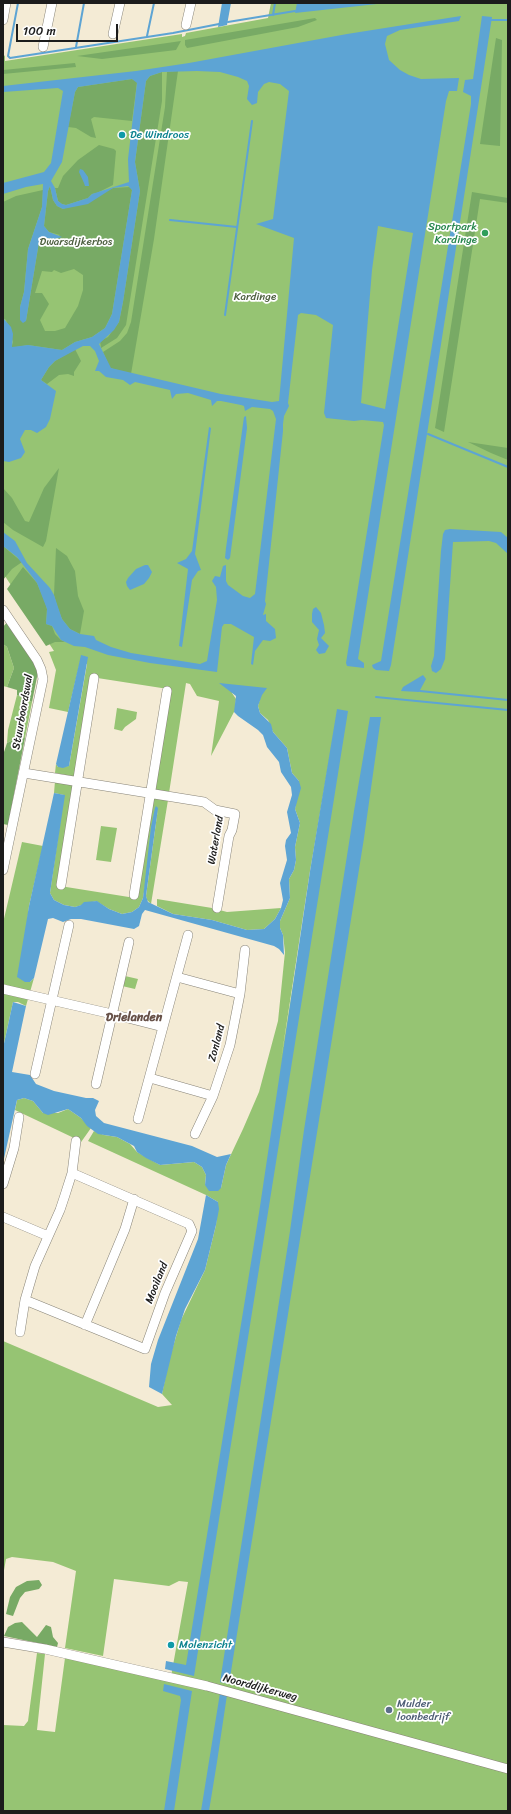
<!DOCTYPE html>
<style>
body{margin:0}
#map{position:relative;width:511px;height:1814px;overflow:hidden;background:#f4ebd5;font-family:Sriracha,sans-serif}
canvas{display:block}
.frame{position:absolute;inset:0;border:4px solid #1c1c1c;pointer-events:none}
.scale{position:absolute;left:16px;top:24px;width:102px;height:18px;box-sizing:border-box;border:2px solid #1c1c1c;border-top:0;padding-left:5px;font-size:12px;line-height:14px;white-space:nowrap;color:#1c1c1c;-webkit-text-stroke:3px #fff;paint-order:stroke}
</style>
<div id="map">
<canvas width="511" height="1814"></canvas>
<div class="frame"></div>
<div class="scale">100 m</div>
</div>
<script>
const c = document.querySelector('canvas').getContext('2d');
c.lineJoin = 'round';
function paint(path, color) {
  c.fillStyle = color;
  c.fill(path, 'evenodd');
}
function toPath(rows) {
  const path = new Path2D();
  for (const r of rows) {
    path.moveTo(r[0], r[1]);
    for (let i = 2; i < r.length; i += 2) path.lineTo(r[i], r[i + 1]);
  }
  return path;
}
function stroke(path, color, width, dash) {
  c.strokeStyle = color;
  c.lineWidth = width;
  c.lineCap = dash ? 'butt' : 'round';
  c.setLineDash(dash || []);
  c.stroke(path);
}
function drawText(font, color, halo, rows, align = 'center') {
  c.font = font + ' Sriracha,sans-serif';
  c.lineWidth = 3.5;
  c.setLineDash([]);
  c.textBaseline = 'middle';
  c.strokeStyle = halo;
  c.fillStyle = color;
  for (const [text, x, y, turn = 0] of rows) {
    c.save();
    c.translate(x, y);
    c.rotate((+turn || 0) * Math.PI / 180);
    c.textAlign = isNaN(turn) ? turn : align;
    if (halo) c.strokeText(text, 0, 0);
    c.fillText(text, 0, 0);
    c.restore();
  }
}
paint(toPath([
 [271,3,508,3,508,1811,3,1811,3,1725,24,1726,28,1721,37,1653,45,1654,37,1730,55,1732,65,1658,170,1682,188,1582,179,1581,169,1586,114,1579,103,1656,65,1648,76,1571,53,1562,12,1557,6,1559,3,1576,3,1341,158,1407,172,1405,162,1394,169,1360,181,1320,205,1270,216,1225,218,1202,206,1195,88,1141,94,1131,104,1135,117,1137,130,1144,137,1152,160,1165,194,1162,202,1167,206,1175,205,1185,221,1188,226,1165,243,1129,259,1092,278,1021,285,952,283,935,280,928,280,921,290,898,289,879,294,870,296,860,295,847,300,823,295,809,299,781,292,773,287,748,273,732,268,720,260,713,258,706,261,695,232,693,236,699,235,710,211,756,219,701,197,696,190,684,186,683,169,793,155,791,168,689,91,677,76,777,55,773,56,764,58,767,69,766,87,664,80,662,68,712,49,708,56,670,49,652,54,651,3,573,3,58,5,55,5,61,182,34,182,37,185,36,186,33,268,18],
 [338,709,281,1060,310,871],
 [3,644,7,647,14,668,7,687,3,686],
 [17,695,32,702,25,738,15,739,7,743,8,730],
 [117,708,137,712,136,719,125,727,122,731,114,729],
 [55,781,75,784,60,886,135,898,154,798,168,800,151,904,147,900,146,896,158,808,143,898,139,907,132,912,122,914,109,909,96,901,75,907,64,905,54,900,50,893,64,795,54,793],
 [101,826,117,828,111,862,96,860],
 [22,842,43,846,29,906,26,932,30,982,34,978,30,992,3,984,3,923],
 [157,899,212,908,227,912,281,908,275,919,264,929,247,930,212,920,173,914,157,906],
 [125,976,138,979,135,989,122,986],
 [3,992,28,999,26,1006,18,1002,13,1002,3,1048],
 [24,1098,33,1101,43,1113,58,1113,68,1109,81,1118,91,1128,79,1145,80,1139,74,1138,15,1110,17,1100]
]), '#96c473');
paint(toPath([
 [315,18,317,20,298,27,187,48,185,45,185,40],
 [496,38,502,40,500,146,480,144],
 [181,41,176,50,102,59,77,56],
 [75,63,76,67,3,74,3,70],
 [178,71,154,239,131,374,110,368,103,352,120,341,127,333,131,322,165,107,167,72],
 [162,72,162,101,126,325,117,338,101,348,100,341,108,337,119,322,123,302,140,191,135,162,146,81,150,76],
 [132,79,137,82,132,121,94,117,91,119,96,138,91,137,76,128,68,127,75,92,78,87],
 [99,145,114,149,116,151,113,185,97,193,92,194,88,198,66,205,62,204,58,201,55,188,58,188,63,176,78,160],
 [50,186,53,200,57,206,63,209,113,188,130,187,132,190,112,314,105,328,92,337,75,342,62,350,28,345,11,348,13,342,6,320,3,318,3,202,16,196,43,190,42,207,28,249,24,292,20,307,26,321,39,242,45,238,55,239,60,235,49,232,44,226,48,191],
 [74,269,83,275,83,290,78,306,65,328,55,331,45,331,40,320,49,304,42,293,35,293,42,271,52,272,54,270,61,273],
 [472,192,508,198,508,203,480,199,444,432,435,428],
 [75,349,81,361,74,372,74,376,68,374,59,375,47,384,41,380,49,367,55,361],
 [468,442,508,448,508,460,491,453],
 [59,468,46,541,43,547,13,530,3,522,3,488,12,498,25,521,29,522,44,488],
 [3,546,22,562,12,569,3,580],
 [56,548,67,556,75,571,78,596,84,611,80,634,70,629,62,619,57,606,54,595],
 [23,567,37,583,45,602,47,609,46,624,52,626,55,634,61,640,65,642,55,642,46,646,7,589],
 [8,621,33,658,38,672,32,702,17,695,17,690,7,687,14,668,7,647,3,644,3,627],
 [25,738,8,825,3,824,3,755,7,743,15,739],
 [39,1580,42,1585,39,1589,25,1592,20,1598,13,1616,6,1614,10,1597,16,1587,27,1581],
 [22,1622,37,1637,46,1625,51,1627,53,1637,58,1643,57,1647,4,1636,8,1627,15,1623]
]), '#78aa65');
paint(toPath([
 [222,3,231,3,227,25,218,27],
 [297,3,386,3,295,13],
 [461,16,459,21,400,30,387,36,385,44,389,60,400,70,409,75,421,79,459,78,457,91,449,91,446,101,358,659,364,663,364,668,347,666,346,663,384,425,383,422,362,420,354,421,326,418,324,413,333,325,316,315,301,313,298,315,288,403,289,406,284,416,283,424,283,431,265,601,266,604,263,615,266,614,266,621,275,629,276,638,270,641,263,640,255,651,253,665,251,664,254,637,231,624,224,624,222,627,217,672,150,663,108,655,85,647,74,646,61,640,52,626,46,624,47,609,37,583,17,557,3,546,3,532,15,541,27,563,50,588,54,595,62,619,70,629,80,634,94,636,96,640,111,647,131,653,200,664,207,661,217,600,216,587,212,581,215,576,220,577,223,566,226,565,226,581,228,585,243,596,250,598,255,594,276,419,273,411,270,409,252,407,245,411,244,406,241,405,221,401,217,401,212,406,211,400,188,393,176,394,172,399,170,390,135,382,130,385,123,380,106,377,99,371,95,371,99,361,95,351,90,346,83,346,55,361,49,367,41,380,56,391,50,419,46,427,37,433,31,430,25,430,20,439,25,452,21,458,9,462,3,461,3,318,11,327,13,334,12,347,28,345,62,350,75,342,92,337,105,328,112,314,132,190,128,186,113,188,88,204,63,209,57,206,53,200,50,186,48,191,44,226,49,232,62,237,55,239,45,238,39,242,27,315,26,321,23,323,20,320,20,307,24,292,28,249,42,207,43,184,26,187,3,194,3,183,44,172,51,163,63,91,58,88,3,92,3,86,136,71,189,63,347,34],
 [197,71,220,72,238,77,247,81,249,86,247,99,252,105,257,103,258,92,264,84,269,82,280,84,289,91,273,219,256,224,294,238,279,401,272,402,221,394,111,368,99,344,114,330,119,322,123,302,140,191,135,162,146,81,150,76,162,72],
 [132,79,137,83,128,159,129,182,92,194,88,198,66,205,62,204,58,201,55,188,51,181,62,162,75,92,78,87],
 [378,226,413,233,385,409,361,403,372,270],
 [482,16,492,17,391,665,389,671,376,670,373,668,372,665,381,661,471,104,471,96,463,92,465,80,473,79],
 [80,169,83,170,88,177,89,186,85,186,84,183,79,172],
 [246,416,247,428,230,558,228,560,225,558,226,548,243,424,244,417],
 [209,427,211,428,195,554,201,570,198,571,192,580,182,647,179,646,188,569,177,563,186,559,192,551],
 [450,529,501,532,508,538,508,554,496,543,489,541,453,542,445,659,441,669,436,673,432,671,431,666,434,656,441,551,443,534,445,530],
 [145,565,148,565,152,572,149,578,144,584,130,590,127,586,126,582,128,578,136,569],
 [316,607,321,613,324,625,325,633,321,638,329,646,325,653,319,654,316,650,319,645,317,639,319,630,312,622,312,614,313,609],
 [81,655,88,657,69,766,63,768,58,767,56,764],
 [423,675,426,679,419,692,401,691,403,687],
 [219,683,267,688,262,695,258,706,260,713,271,724,273,732,287,748,292,773,299,781,301,788,295,809,300,823,295,847,296,860,294,870,289,879,290,898,280,921,280,928,283,935,284,955,279,949,274,946,145,910,142,914,139,926,134,929,81,919,71,919,63,922,53,918,48,919,34,978,30,982,25,982,17,977,29,906,54,793,65,795,50,893,54,900,64,905,75,907,81,905,84,902,97,901,109,909,122,914,132,912,139,907,143,898,151,827,155,808,156,806,158,808,146,896,148,902,173,914,212,920,247,930,264,929,275,919,281,908,283,900,280,883,287,860,285,846,286,840,291,833,287,812,292,795,291,787,281,772,279,762,267,747,263,735,258,730,238,716,234,712,236,696],
 [337,709,348,711,194,1676,165,1669,166,1661,186,1665,259,1213,310,871],
 [370,717,381,717,364,838,229,1684,220,1682,290,1231,304,1130,354,811],
 [13,1002,26,1006,12,1072,30,1075,36,1084,54,1091,86,1098,93,1098,99,1101,95,1110,96,1116,104,1123,192,1146,217,1157,231,1154,226,1165,221,1188,218,1191,209,1191,205,1185,206,1175,202,1167,194,1162,160,1165,146,1158,137,1152,134,1146,117,1137,98,1134,87,1126,81,1118,68,1109,48,1115,43,1113,33,1101,24,1098,17,1100,3,1163,3,1048],
 [206,1195,218,1202,219,1209,216,1225,205,1270,185,1309,176,1336,162,1394,149,1387,151,1364,158,1340,198,1239],
 [164,1684,192,1691,174,1811,164,1811,181,1700,180,1696,163,1691],
 [220,1693,227,1695,217,1762,209,1811,201,1811]
]), '#5da4d4');
stroke(toPath([
 [18,3,8,56,10,58,173,33,219,24],
 [273,15,275,3],
 [491,20,508,20],
 [228,22,295,11],
 [147,36,154,3],
 [76,47,84,3],
 [170,220,237,227],
 [225,315,252,121],
 [428,434,508,467],
 [420,691,508,700],
 [376,697,508,710]
]), '#5da4d4', 2);
const minor = toPath([
 [3,20,6,3],
 [186,25,191,3],
 [113,34,120,3],
 [43,47,52,3],
 [3,610,37,660,41,669,43,679,3,870],
 [24,773,204,802,215,810,235,814,232,830,229,836,217,908],
 [61,885,94,678],
 [134,895,167,691],
 [177,977,240,994],
 [3,989,112,1014,163,1027],
 [35,1074,69,925],
 [150,1078,213,1096],
 [96,1084,129,942],
 [138,1119,188,935],
 [195,1134,213,1096,230,1045,240,994,245,950],
 [3,1184,14,1148,19,1117],
 [3,1217,48,1236],
 [25,1300,145,1349,165,1293,192,1231,189,1224,72,1173],
 [85,1325,125,1229,134,1199],
 [20,1332,25,1300,35,1266,60,1210,65,1195,72,1173,76,1141],
 [3,1642,45,1649,207,1686,508,1769]
]);
stroke(minor, '#888478', 10);
stroke(minor, '#fff', 9);
for (const [x, y, r, color] of [
 [122,135,4,"#0f9aa8"],
 [485,233,4,"#2e9e5b"],
 [171,1645,4,"#0f9aa8"],
 [389,1710,4,"#5c6f8a"]
]) {
  const dot = new Path2D();
  dot.arc(x, y, r, 0, 2 * Math.PI);
  c.fillStyle = color;
  c.fill(dot);
  stroke(dot, '#fff', 1.5);
}
drawText('11px', '#0d838f', '#fff', [
 ["De Windroos",130,135],
 ["Molenzicht",179,1645]
], 'left');
drawText('11px', '#27864d', '#fff', [
 ["Sportpark",477,227],
 ["Kardinge",477,240]
], 'right');
drawText('11px', '#4d5f3f', '#fff', [
 ["Dwarsdijkerbos",76,242],
 ["Kardinge",255,297]
]);
drawText('11px', '#1c1c1c', '#fff', [
 ["Stuurboordswal",23,712,-80],
 ["Waterland",216,840,-80],
 ["Zonland",217,1043,-75],
 ["Mooiland",157,1283,-68],
 ["Noorddijkerweg",260,1688,15]
]);
drawText('11px', '#4e5e75', '#fff', [
 ["Mulder",397,1704],
 ["loonbedrijf",397,1717]
], 'left');
drawText('bold 12px', '#675148', '#fff', [
 ["Drielanden",134,1018]
]);
</script>
